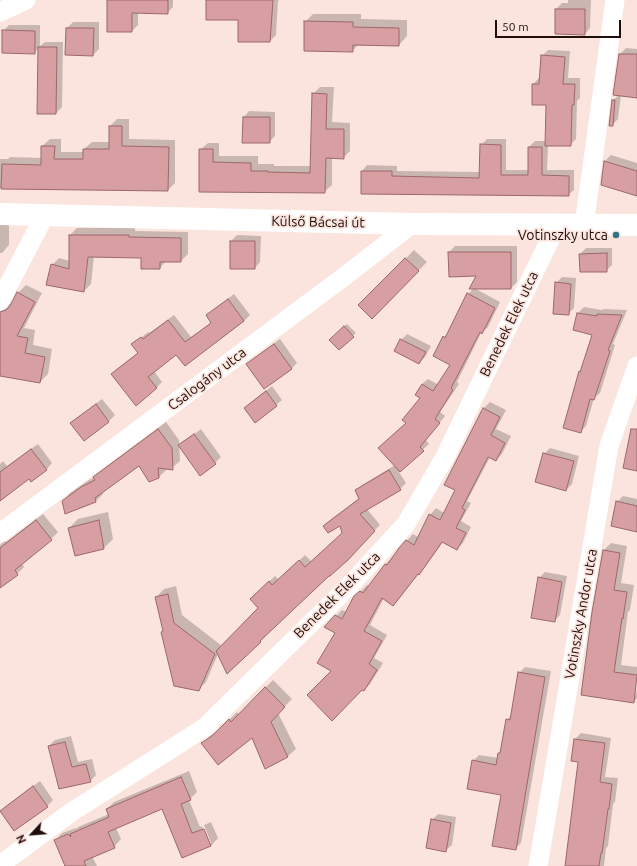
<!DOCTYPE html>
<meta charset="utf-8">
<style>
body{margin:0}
#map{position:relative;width:637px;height:866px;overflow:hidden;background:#fce4de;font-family:Ubuntu,sans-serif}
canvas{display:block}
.north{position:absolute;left:12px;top:814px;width:40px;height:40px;-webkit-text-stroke:3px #fce4de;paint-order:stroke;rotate:244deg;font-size:11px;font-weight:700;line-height:16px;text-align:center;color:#210e09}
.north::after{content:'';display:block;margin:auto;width:14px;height:18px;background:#210e09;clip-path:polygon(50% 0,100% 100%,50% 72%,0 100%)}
.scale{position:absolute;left:495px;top:20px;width:126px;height:18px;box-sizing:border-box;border:2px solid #210e09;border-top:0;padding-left:5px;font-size:12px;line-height:14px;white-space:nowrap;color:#210e09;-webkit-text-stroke:3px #fce4de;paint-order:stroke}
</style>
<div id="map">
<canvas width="637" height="866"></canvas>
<div class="north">N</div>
<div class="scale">50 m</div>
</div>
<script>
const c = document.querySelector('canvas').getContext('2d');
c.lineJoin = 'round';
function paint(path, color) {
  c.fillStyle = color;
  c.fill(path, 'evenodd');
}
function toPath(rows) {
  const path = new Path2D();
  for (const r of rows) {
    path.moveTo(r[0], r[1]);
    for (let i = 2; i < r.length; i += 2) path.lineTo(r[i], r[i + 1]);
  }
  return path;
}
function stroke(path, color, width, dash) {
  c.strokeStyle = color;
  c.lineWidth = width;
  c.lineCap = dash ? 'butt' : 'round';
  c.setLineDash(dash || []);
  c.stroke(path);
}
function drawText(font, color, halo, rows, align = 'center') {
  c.font = font + ' Ubuntu,sans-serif';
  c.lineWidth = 3.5;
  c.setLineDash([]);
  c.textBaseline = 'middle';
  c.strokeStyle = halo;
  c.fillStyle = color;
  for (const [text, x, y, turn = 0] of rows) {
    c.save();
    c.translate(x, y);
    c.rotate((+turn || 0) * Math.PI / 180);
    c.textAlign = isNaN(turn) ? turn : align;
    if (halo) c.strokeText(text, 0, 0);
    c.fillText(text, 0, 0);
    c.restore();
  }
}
paint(toPath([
 [108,0,173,0,173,7,167,13,138,12,138,25,132,31],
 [207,0,279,0,278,1,276,35,270,41,239,19],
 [568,0,591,0,590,28,585,34,556,9,562,3,568,3],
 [313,14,361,14,361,19,407,20,407,36,399,45,359,44,352,51,305,22],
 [73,22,99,22,99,49,93,55,66,54,67,28],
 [9,25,40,25,40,46,45,42,63,42,62,107,56,113,39,48,34,53,3,31],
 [626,48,637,49,637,97,621,95,618,119,612,125,613,100,619,95,620,54],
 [548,50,570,51,568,78,580,78,580,98,577,101,576,139,570,145,548,145,547,170,574,170,574,190,568,195,362,193,362,171,367,165,397,166,397,171,480,172,481,145,487,139,506,139,506,170,529,170,529,147,535,141,546,141,547,104,533,84,539,78,540,78,542,56],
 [320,87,334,87,332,122,350,123,350,151,343,158,332,158,332,185,324,192,200,191,200,150,208,143,219,143,219,156,258,156,258,164,274,164,274,166,312,166,313,94],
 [249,111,275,112,275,136,269,142,244,117],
 [117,119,129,119,129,139,175,140,175,183,168,190,0,188,0,159,8,159,10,157,42,158,42,146,50,139,61,139,61,152,84,152,84,149,92,142,110,142,110,126],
 [611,155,637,163,637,194,602,184,605,161],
 [0,223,9,223,9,245,2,253,0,253],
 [77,228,135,228,135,231,188,232,188,254,181,261,166,261,160,268,142,257,94,256,91,284,84,291,52,265,59,258,70,261,70,235],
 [237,235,261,236,260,262,255,268,231,241],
 [455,246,517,246,517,282,511,288,478,275,449,252],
 [586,248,612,248,612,265,606,271,580,254],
 [414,250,427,262,372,318,360,305],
 [562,277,576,278,574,308,568,314,556,283],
 [26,285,42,293,24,328,35,330,33,345,52,349,48,374,40,382,0,375,0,313,9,304,12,303,18,293],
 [474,288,500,302,488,327,481,333,457,382,459,384,440,412,445,416,426,440,429,444,399,472,406,483,400,489,367,509,380,525,330,575,265,635,266,636,228,673,218,654,206,682,198,690,162,632,164,629,156,597,164,589,176,586,182,615,222,646,259,608,257,593,275,576,279,580,305,555,312,562,343,533,340,525,325,526,330,520,359,498,356,491,362,485,395,465,407,423,421,398,422,384,428,379,439,385,452,365,444,337,449,332,468,294],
 [234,294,250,315,244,321,185,365,177,353,154,371,162,382,156,388,112,374,118,368,139,352,133,344,148,332,149,333,174,315,191,337,212,322,213,310],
 [584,307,602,310,604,309,627,310,613,344,615,345,600,393,594,398,586,426,580,432,594,334,578,313],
 [347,324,356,333,339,349,330,340],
 [407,334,431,346,425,357,419,363,401,340],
 [280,339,297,363,291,369,248,364,254,358],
 [272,386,282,400,276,405,245,408,251,402],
 [102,399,115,415,109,421,84,439,72,423,78,417],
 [490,402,506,410,496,429,511,436,502,454,496,460,490,457,467,501,471,503,461,521,471,527,463,543,457,549,443,542,425,567,419,573,399,599,393,605,384,598,370,625,387,635,374,658,383,663,370,684,364,690,332,671,336,633,325,627,342,610,347,612,355,597,367,585,369,586,386,564,413,534,418,537,430,515,436,508,444,513,456,490,445,484,484,408],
 [166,422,179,440,180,461,172,468,166,468,166,470,158,478,139,465,102,491,103,494,95,502,63,501,70,493,89,480,95,477,102,470],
 [201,429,221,457,215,463,180,445,186,440],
 [38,444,52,463,47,469,31,480,29,478,0,500,0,464,3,461,7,466],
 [550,448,579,456,572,484,566,490,544,454],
 [623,496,637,499,637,531,617,502],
 [108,512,113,539,104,548,69,528,78,519],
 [43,514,58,532,51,539,22,563,24,567,17,574,0,587,0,545,5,541,6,542],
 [611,543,627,546,621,583,634,585,630,610,628,612,621,665,637,667,637,674,634,695,636,695,637,689,637,698,634,702,582,694,603,551],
 [545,572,567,576,560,615,554,621,539,578],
 [525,667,551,671,521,843,515,849,502,794,473,761,479,755,499,758,499,753,502,751,507,720,512,714,519,673],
 [273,680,292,699,278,713,296,749,288,756,265,767,252,737,202,743,210,736,221,728,237,712,239,714],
 [581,733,611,738,605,777,618,778,615,802,613,804,608,846,606,848,604,866,566,866,579,761,575,739],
 [71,736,78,762,92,759,96,775,90,781,60,788,49,746,55,740],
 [189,771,197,792,189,800,200,827,202,826,209,843,211,843,204,825,211,822,218,838,211,846,183,857,163,807,116,828,121,839,114,847,92,856,97,866,66,866,55,841,62,833,76,828,77,829,78,827,109,814,107,809,114,802],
 [40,781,53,800,47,806,14,830,1,811,7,805],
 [438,814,456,817,452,845,446,850,432,820]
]), '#0003');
const building = toPath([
 [107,0,168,0,168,14,132,13,132,32,107,32,107,0],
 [206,0,273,0,270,42,238,42,238,20,206,20,206,0],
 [555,9,585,9,585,35,555,34,555,9],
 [304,21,353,22,353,27,399,28,399,46,353,45,353,52,304,51,304,21],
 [66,28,94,28,93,56,65,55,66,28],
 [2,30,35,31,35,54,2,53,2,30],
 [38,47,57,47,56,114,37,114,38,47],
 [619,54,637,54,637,98,613,95,619,54],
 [541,55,565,57,563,84,575,84,574,105,572,105,571,146,545,146,546,105,532,105,532,84,539,84,541,55],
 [312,93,327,94,326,129,344,129,344,159,326,158,325,193,199,192,199,149,213,149,213,162,251,163,251,171,268,171,268,172,310,173,312,93],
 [612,100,615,100,613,126,609,126,612,100],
 [243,117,270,117,270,143,242,143,243,117],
 [109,126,122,126,122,146,169,147,168,191,1,189,2,164,41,165,41,146,55,146,54,159,83,159,83,149,109,149,109,126],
 [480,144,501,145,501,175,528,175,528,147,542,147,542,175,569,176,569,196,361,194,361,171,392,171,392,176,479,178,480,144],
 [604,161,637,171,637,196,601,185,604,161],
 [69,235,129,235,129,237,181,238,181,262,160,262,160,269,141,269,141,258,88,257,84,292,46,285,51,264,69,269,69,235],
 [230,241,255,241,255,269,230,269,230,241],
 [448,252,511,252,511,289,469,289,476,276,449,277,448,252],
 [607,253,607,272,580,272,579,254,607,253],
 [405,258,419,271,372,319,358,305,405,258],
 [555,282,571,284,569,315,553,314,555,282],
 [17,292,35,302,17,336,28,338,25,353,45,357,40,383,0,376,0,312,6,310,10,306,17,292],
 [467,293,495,308,482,334,480,332,451,388,453,390,435,419,440,423,420,447,424,451,400,472,378,448,406,423,402,420,420,398,415,395,422,384,433,391,450,365,433,356,443,336,445,338,467,293],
 [228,299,244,321,185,366,176,355,148,377,157,388,136,406,111,374,138,353,131,344,141,337,143,339,168,320,185,342,211,323,206,315,228,299],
 [577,313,597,316,597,314,622,315,608,350,610,351,594,400,590,399,581,433,563,428,579,371,580,372,592,335,573,330,577,313],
 [344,326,354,337,339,350,329,340,344,326],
 [400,339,426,352,419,364,394,351,400,339],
 [274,344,292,369,264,389,246,364,274,344],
 [266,391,277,406,255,423,244,408,266,391],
 [96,404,109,422,84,441,70,423,96,404],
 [483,408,500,417,491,435,505,443,496,461,488,457,462,508,465,510,456,528,466,533,457,550,442,542,419,575,418,574,393,606,382,598,364,631,382,641,369,664,377,670,364,691,362,690,332,721,307,695,331,671,317,663,335,633,324,627,335,615,342,619,354,596,360,591,363,593,385,564,387,565,399,548,406,540,414,545,429,514,440,520,455,490,444,485,483,408],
 [158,429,172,448,173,470,158,468,159,478,149,482,139,466,95,498,96,502,65,514,62,501,81,487,95,480,93,477,158,429],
 [631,429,637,429,637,471,623,468,631,429],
 [194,434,216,464,200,476,178,445,194,434],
 [31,449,47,470,31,482,29,479,0,501,0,472,31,449],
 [543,453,574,461,566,491,535,482,543,453],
 [389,470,401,490,360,514,375,531,348,560,330,576,329,576,260,641,261,642,227,674,216,651,258,608,250,599,269,581,272,585,299,560,305,567,342,533,340,526,328,533,323,526,359,499,355,490,389,470],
 [616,501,637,506,637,532,611,526,616,501],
 [36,520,52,540,15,570,18,575,0,588,0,548,36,520],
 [99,520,104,549,75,556,68,528,99,520],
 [603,550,620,553,614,590,627,592,623,619,622,618,614,672,637,675,634,703,581,695,592,612,603,550],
 [538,577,562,582,555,622,531,618,538,577],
 [168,594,174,623,215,654,199,691,174,686,161,632,163,631,155,597,168,594],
 [518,672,545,677,516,850,492,846,501,795,467,789,472,760,496,765,498,753,500,753,506,719,510,720,518,672],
 [265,687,285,707,271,722,288,757,265,769,252,738,218,765,201,743,212,736,229,719,231,722,265,687],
 [574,739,605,743,600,782,612,784,609,809,608,809,602,853,601,853,599,866,565,866,578,762,571,761,574,739],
 [65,742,72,767,86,764,91,782,59,789,48,746,65,742],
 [181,777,191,800,181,804,192,833,204,829,211,846,182,858,162,809,108,832,115,848,84,861,86,866,65,866,54,840,68,834,71,837,70,834,109,817,106,809,181,777],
 [33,786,48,807,14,831,0,811,33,786],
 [431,819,451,823,446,852,426,848,431,819]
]);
paint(building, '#d89fa2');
stroke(building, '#9b676a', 1);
stroke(toPath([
 [0,12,26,0],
 [584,225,615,0],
 [0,301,45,215],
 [0,533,345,276,412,224],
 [0,865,70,813,204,728,349,586,406,524,445,457,557,225],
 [538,866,609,446,637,366]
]), '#fff', 19);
stroke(toPath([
 [0,214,412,224,637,225]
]), '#fff', 22);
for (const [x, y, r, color] of [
 [616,235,4,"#2f7383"]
]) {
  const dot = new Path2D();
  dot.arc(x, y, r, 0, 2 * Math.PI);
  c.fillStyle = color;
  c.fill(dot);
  stroke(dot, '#fce4de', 1.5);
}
drawText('14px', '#210e09', '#fce4de', [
 ["Külső Bácsai út",318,222,1],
 ["Benedek Elek utca",509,324,-64],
 ["Csalogány utca",207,379,-37],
 ["Benedek Elek utca",337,595,-45],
 ["Votinszky Andor utca",581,614,-80]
]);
drawText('14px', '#210e09', '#fce4de', [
 ["Votinszky utca",608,235]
], 'right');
</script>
